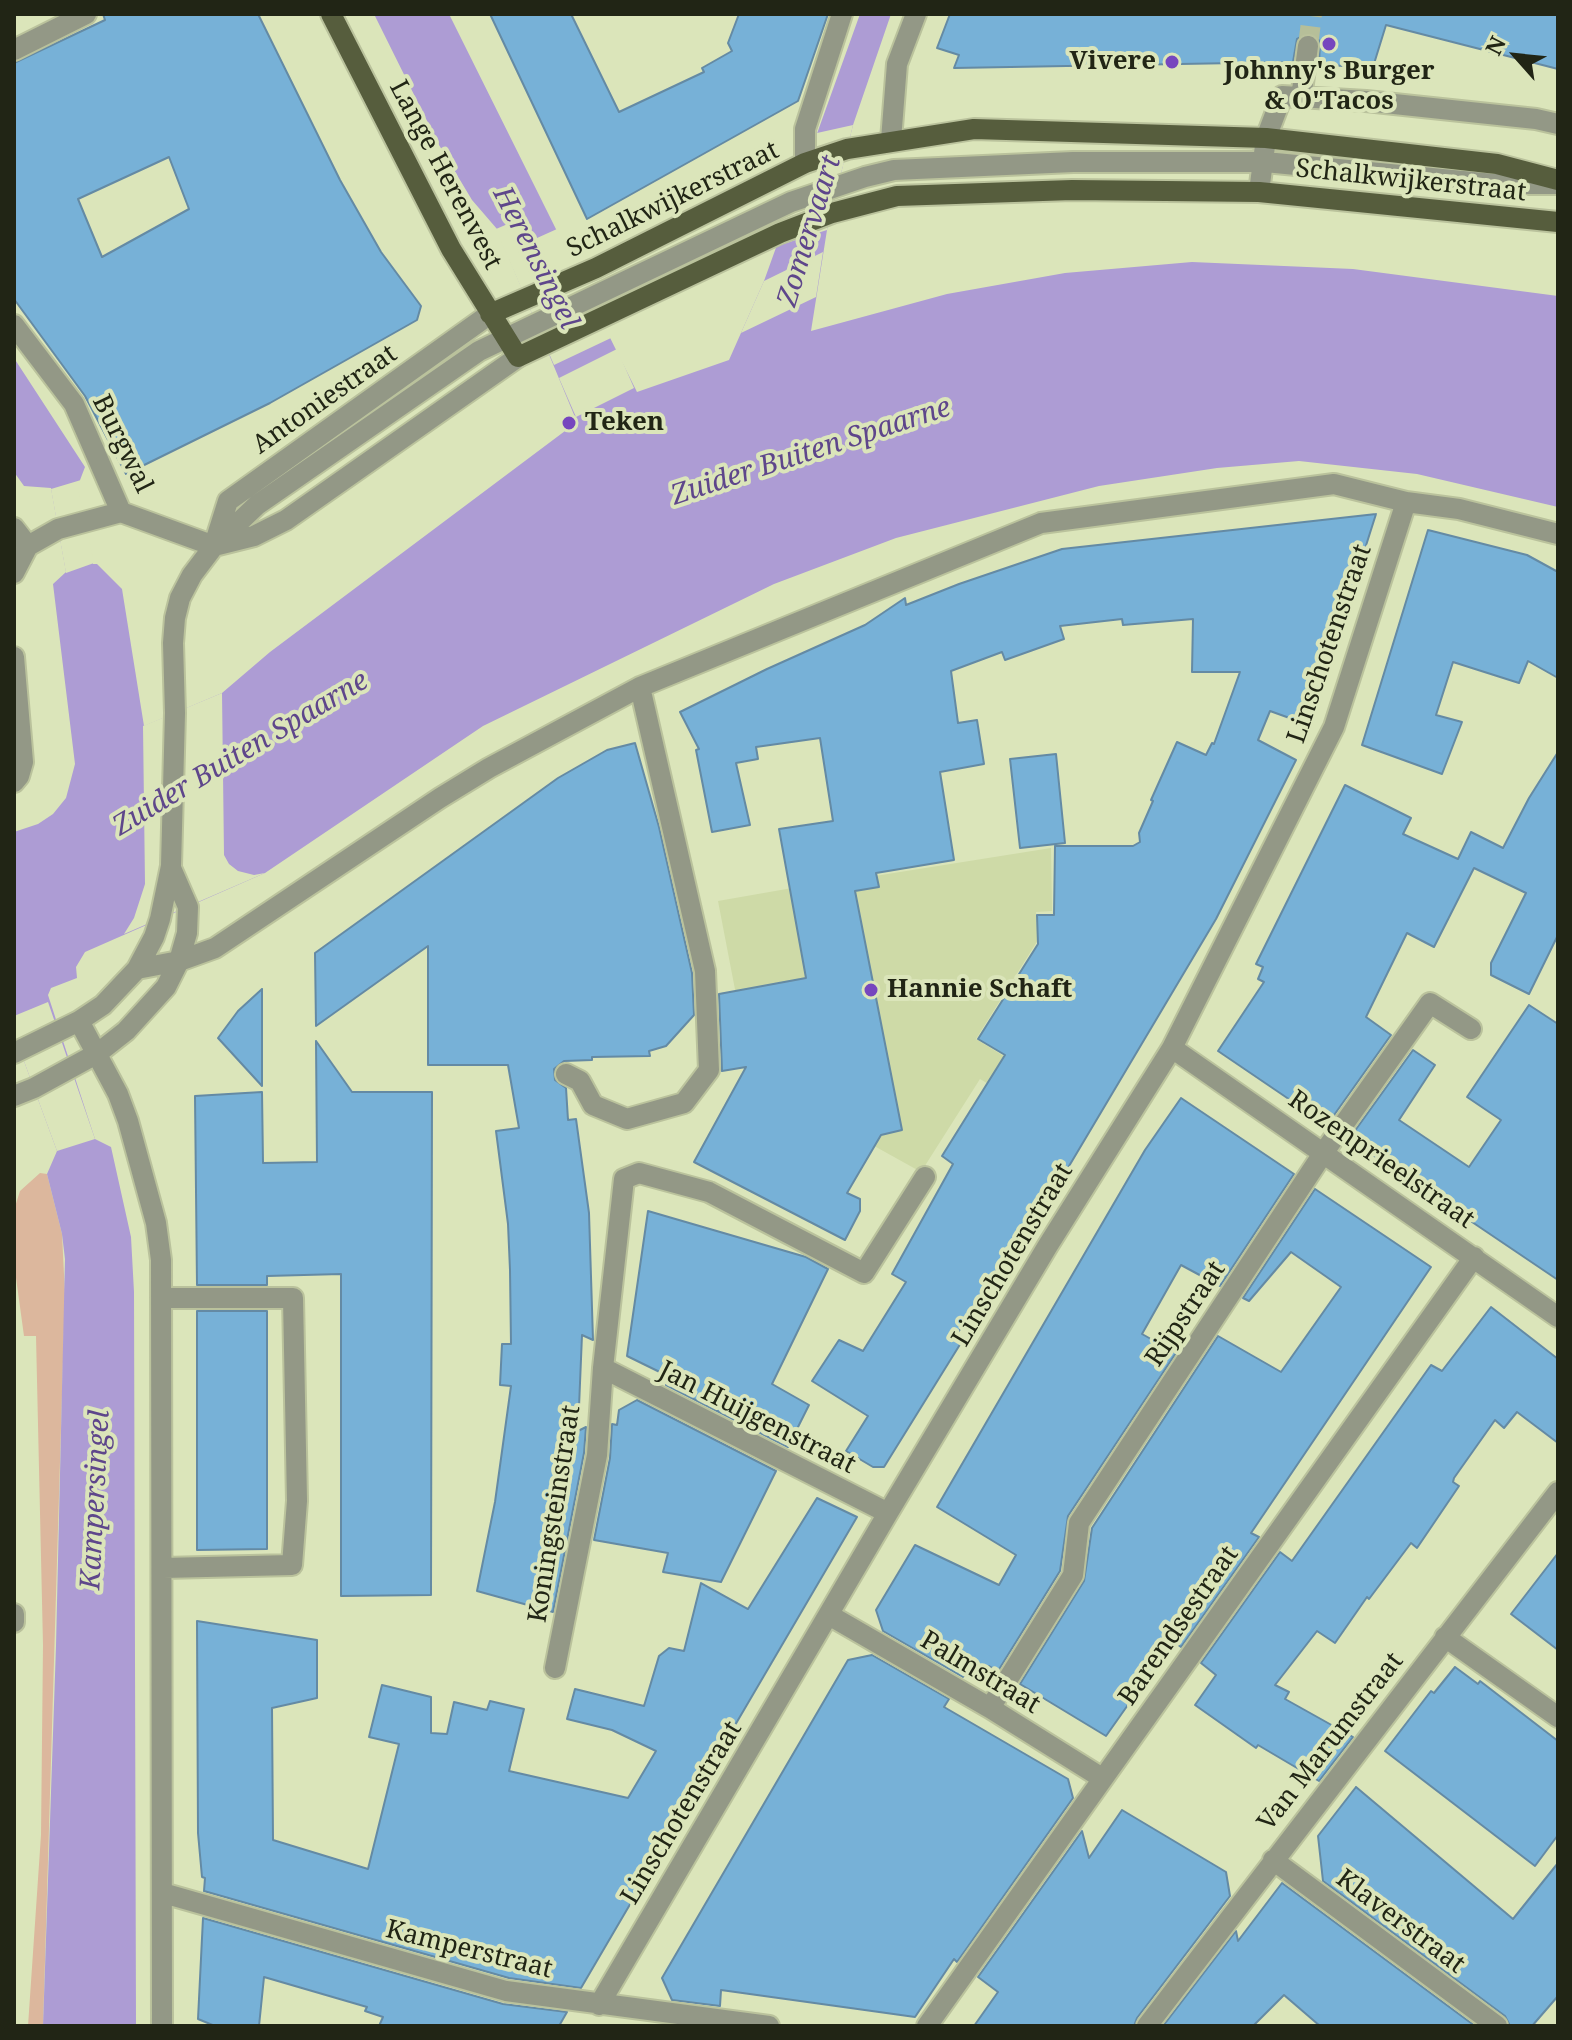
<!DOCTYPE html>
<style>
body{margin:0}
#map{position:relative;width:1572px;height:2040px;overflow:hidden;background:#dbe5ba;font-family:"Noto Serif",serif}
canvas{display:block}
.frame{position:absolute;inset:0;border:16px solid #212515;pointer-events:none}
.north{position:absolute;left:1476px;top:16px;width:80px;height:80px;-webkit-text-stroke:6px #dbe5ba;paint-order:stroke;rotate:297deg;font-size:22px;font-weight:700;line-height:32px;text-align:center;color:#212515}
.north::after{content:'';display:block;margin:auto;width:28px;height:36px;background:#212515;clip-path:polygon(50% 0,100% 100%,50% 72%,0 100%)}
</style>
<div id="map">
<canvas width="1572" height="2040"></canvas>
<div class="frame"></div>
<div class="north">N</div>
</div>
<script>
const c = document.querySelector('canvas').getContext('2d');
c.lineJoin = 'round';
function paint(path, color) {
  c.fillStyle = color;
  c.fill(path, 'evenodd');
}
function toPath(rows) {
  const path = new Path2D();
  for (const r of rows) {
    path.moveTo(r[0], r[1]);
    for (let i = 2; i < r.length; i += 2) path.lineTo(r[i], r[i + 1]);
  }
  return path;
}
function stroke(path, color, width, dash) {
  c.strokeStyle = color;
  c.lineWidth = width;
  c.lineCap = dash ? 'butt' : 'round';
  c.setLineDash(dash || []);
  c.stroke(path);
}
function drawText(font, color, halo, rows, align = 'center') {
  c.font = font + ' "Noto Serif",serif';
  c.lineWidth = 8;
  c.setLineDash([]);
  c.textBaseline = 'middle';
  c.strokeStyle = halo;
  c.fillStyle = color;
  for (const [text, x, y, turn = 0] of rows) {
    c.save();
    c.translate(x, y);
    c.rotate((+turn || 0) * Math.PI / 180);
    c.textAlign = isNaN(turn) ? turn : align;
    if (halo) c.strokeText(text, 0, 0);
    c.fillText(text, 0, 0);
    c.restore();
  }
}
paint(toPath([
 [1051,848,1052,911,1036,912,1038,940,976,1039,1098,1114,1084,1140,980,1079,921,1172,752,1078,718,901,855,877,856,879]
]), '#cedaa7');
paint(toPath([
 [40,1173,47,1174,62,1234,65,1295,43,2026,28,2026,41,1835,43,1645,36,1336,24,1336,14,1263,14,1210,20,1191]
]), '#dcb79d');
paint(toPath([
 [374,14,449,14,637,392,729,360,764,281,860,14,891,14,853,125,827,230,811,331,947,294,1065,273,1192,262,1353,269,1558,296,1558,507,1417,474,1299,461,1217,468,1099,486,896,538,774,584,483,726,265,873,85,952,76,967,77,978,51,988,48,995,95,1139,111,1147,131,1237,134,1292,136,2026,43,2026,56,1646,65,1259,62,1234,47,1174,57,1151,14,1034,14,832,38,824,53,814,66,798,75,764,53,584,66,572,51,488,24,486,14,472,14,358,85,467,77,488,93,564,97,564,122,589,144,726,222,693,270,652,577,422,497,229,472,200,439,145]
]), '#ad9cd4');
paint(toPath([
 [853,125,827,230,774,247,817,133],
 [517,220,537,238,557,229,611,338,554,365,496,229],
 [823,252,816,297,741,333,764,281],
 [617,349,634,388,576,417,559,378],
 [81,480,78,488,94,563,66,573,51,489],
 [222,693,224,855,229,864,238,871,254,875,265,873,124,934,134,918,145,884,143,726],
 [48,1002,95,1139,57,1151,14,1034,14,1016]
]), '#dbe5ba');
const building = toPath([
 [103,14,258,14,340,180,381,252,421,306,417,320,270,403,126,474,85,396,14,299,14,63,105,20,103,14],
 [169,157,189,209,102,257,78,199,169,157],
 [490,14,571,14,619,112,704,72,702,68,732,51,728,43,739,14,828,14,798,101,587,219,490,14],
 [950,14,1558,14,1558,69,1386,25,1373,67,1319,65,1320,42,1316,36,1309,33,1297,39,1293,62,954,68,959,55,937,48,950,14],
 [1376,514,1309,725,1270,711,1258,740,1296,760,1216,919,1031,1230,1024,1225,972,1310,957,1334,964,1338,884,1467,873,1467,846,1451,868,1416,812,1381,839,1340,863,1351,906,1282,892,1274,953,1164,942,1156,1005,1055,978,1039,1038,944,1037,915,1054,915,1055,846,1133,846,1140,842,1139,833,1153,801,1151,800,1177,742,1206,755,1212,743,1214,744,1240,672,1192,672,1193,619,1123,625,1122,619,1060,626,1064,639,1005,660,1002,652,951,671,958,723,977,720,984,764,940,772,954,860,876,873,879,887,855,891,902,1130,881,1135,847,1193,860,1199,860,1211,845,1240,694,1162,746,1067,722,1071,719,994,806,978,779,829,833,821,820,738,756,747,758,759,736,763,750,825,712,832,696,750,699,749,680,712,767,669,865,625,905,598,906,605,959,584,1062,549,1376,514],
 [1428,530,1527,555,1558,572,1558,678,1528,661,1519,683,1453,662,1436,715,1462,722,1442,774,1362,745,1428,530],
 [635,743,659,827,692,973,694,1015,666,1046,649,1051,650,1056,592,1057,592,1060,564,1061,554,1069,555,1080,566,1088,568,1120,576,1119,589,1213,593,1340,582,1335,578,1431,586,1427,584,1453,553,1612,477,1591,495,1502,511,1386,500,1385,502,1344,511,1344,510,1270,508,1224,496,1131,519,1128,508,1065,428,1065,428,946,316,1026,315,953,558,778,607,750,635,743],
 [1558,752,1558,935,1529,994,1491,975,1491,963,1526,893,1474,868,1434,947,1407,933,1366,1017,1391,1035,1327,1125,1218,1051,1264,982,1258,979,1263,967,1256,964,1345,785,1411,818,1403,834,1458,859,1471,832,1503,848,1529,798,1558,752],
 [1056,754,1065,843,1020,848,1010,759,1056,754],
 [262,989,262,1086,218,1038,238,1011,262,989],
 [1529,1005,1558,1024,1558,1280,1349,1139,1413,1050,1435,1065,1399,1120,1469,1167,1501,1120,1467,1097,1529,1005],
 [316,1041,352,1092,432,1092,431,1595,341,1596,341,1274,267,1276,267,1285,197,1285,195,1096,262,1092,263,1163,317,1162,316,1041],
 [1181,1098,1294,1174,1220,1286,1181,1265,1142,1334,1176,1353,1068,1516,1060,1571,998,1671,989,1666,966,1673,963,1677,883,1631,876,1610,915,1545,999,1585,1016,1555,937,1507,1145,1150,1181,1098],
 [1315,1189,1431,1267,1251,1533,1259,1537,1181,1647,1173,1641,1106,1736,1020,1684,1084,1581,1092,1528,1218,1336,1281,1372,1341,1287,1291,1252,1249,1301,1243,1298,1315,1189],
 [648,1211,806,1257,828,1269,772,1384,809,1405,788,1447,666,1385,676,1380,627,1356,648,1211],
 [1491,1307,1558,1359,1558,1443,1517,1412,1504,1428,1495,1420,1454,1478,1453,1482,1459,1486,1417,1548,1411,1543,1369,1599,1367,1597,1335,1643,1317,1631,1275,1685,1289,1692,1285,1699,1353,1737,1319,1781,1258,1745,1256,1748,1195,1705,1216,1675,1201,1663,1280,1552,1292,1561,1431,1365,1442,1371,1491,1307],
 [197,1311,267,1311,267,1549,197,1550,197,1311],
 [637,1400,776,1471,721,1582,663,1572,668,1553,594,1540,610,1458,612,1424,617,1425,619,1410,637,1400],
 [817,1498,857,1517,581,1988,509,1978,204,1891,205,1878,202,1877,198,1833,197,1621,317,1640,317,1698,272,1708,273,1840,368,1869,399,1744,369,1737,382,1685,431,1697,431,1733,447,1734,454,1702,487,1710,490,1701,524,1709,509,1771,628,1798,656,1751,612,1730,567,1719,575,1689,644,1706,659,1656,669,1648,684,1651,701,1583,748,1609,817,1498],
 [1558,1553,1558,1650,1511,1614,1558,1553],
 [872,1655,949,1699,944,1707,1068,1779,1073,1798,957,1962,954,1959,915,2017,721,1990,720,2006,672,2000,662,1978,848,1660,872,1655],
 [1455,1667,1478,1684,1480,1681,1558,1741,1558,1835,1535,1866,1385,1751,1431,1691,1434,1693,1455,1667],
 [1356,1787,1513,1919,1558,1863,1558,1996,1532,2026,1510,2026,1505,2016,1323,1881,1318,1836,1356,1787],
 [1122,1810,1226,1872,1230,1896,1137,2018,1134,2026,974,2026,998,1992,978,1977,1082,1831,1089,1858,1122,1810],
 [1282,1883,1475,2026,1320,2026,1284,1995,1253,2026,1163,2026,1236,1931,1238,1941,1282,1883],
 [203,1918,503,2004,567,2012,559,2026,379,2026,383,2017,365,2011,367,2007,264,1977,259,2026,215,2026,198,2019,203,1918]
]);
paint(building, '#77b1d7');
stroke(building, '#648aa4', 2);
stroke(toPath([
 [1308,46,1312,14]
]), '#b6bf99', 20, [20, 10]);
const minor = toPath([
 [14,50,86,14],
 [1301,98,1308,46],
 [891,140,897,64,916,14],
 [805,163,805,129,842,14],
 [1259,192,1266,138,1282,96,1366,101,1536,119,1558,124],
 [14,325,74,404,121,512],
 [121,512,214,546],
 [14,528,28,546],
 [215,542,228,501,490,314],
 [218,545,254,536,286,520,518,357],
 [28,546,58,529,121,512],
 [14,573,28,546],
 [14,657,23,762,19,776,14,782],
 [137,969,179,961,215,948,440,798,489,768,640,687,1041,523,1334,484,1406,502,1459,509,1558,534],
 [79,1021,118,1094,128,1121,156,1223,161,1260,162,2026],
 [1172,1048,1558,1317],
 [14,1053,79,1021,103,1005,137,969,154,937,160,919,171,866,175,713,173,643,175,618,180,598,192,575,214,546,257,505,479,351,791,202,865,177,894,170,1073,162,1265,162,1494,184,1558,184],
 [566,1074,580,1081,593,1105,627,1119,684,1103,709,1070,705,971,640,687],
 [14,1096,34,1088,98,1053,126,1031,166,987,179,961,187,933,188,907,171,868],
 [161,1298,293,1298,297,1501,292,1565,163,1568],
 [603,1368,888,1513],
 [14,1614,14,1622],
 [829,1615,990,1708,1102,1778],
 [1445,1637,1558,1717],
 [555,1668,597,1455,603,1368,624,1179,639,1173,709,1192,864,1273,925,1177],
 [990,1708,1073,1575,1079,1523,1324,1152,1430,1003,1471,1029],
 [1273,1860,1497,2026],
 [163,1893,506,1991,769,2026],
 [599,2005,888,1513,1047,1247,1172,1048,1334,727,1406,502],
 [927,2026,1474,1257],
 [1147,2026,1558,1492]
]);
const major = toPath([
 [331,14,451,249,518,357,780,233,832,213,897,196,1072,190,1259,192,1558,222],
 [490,314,596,268,805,163,847,149,974,129,1266,138,1497,164,1558,180]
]);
stroke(minor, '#bac29c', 24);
stroke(major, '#bac29c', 24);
stroke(minor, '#939886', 20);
stroke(major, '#565d3d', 20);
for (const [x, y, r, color] of [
 [1329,44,8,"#7646be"],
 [1172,62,8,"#7646be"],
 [569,423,8,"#7646be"],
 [871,990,8,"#7646be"]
]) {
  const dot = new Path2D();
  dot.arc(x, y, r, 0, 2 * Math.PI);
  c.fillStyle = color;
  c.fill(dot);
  stroke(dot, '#dbe5ba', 3);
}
drawText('bold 26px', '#212515', '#dbe5ba', [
 ["Vivere",1156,62,"right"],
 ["Johnny's Burger",1329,72,"center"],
 ["& O'Tacos",1329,102,"center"],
 ["Teken",585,423],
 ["Hannie Schaft",887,990]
], 'left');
drawText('26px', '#212515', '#dbe5ba', [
 ["Lange Herenvest",445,175,62],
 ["Schalkwijkerstraat",1411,181,6],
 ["Schalkwijkerstraat",673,200,-26],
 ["Antoniestraat",325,400,-35],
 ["Burgwal",122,444,64],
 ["Linschotenstraat",1330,644,-71],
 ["Rozenprieelstraat",1381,1160,35],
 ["Linschotenstraat",1013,1255,-59],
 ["Rijpstraat",1186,1314,-56],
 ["Jan Huijgenstraat",757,1418,27],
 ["Koningsteinstraat",555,1514,-81],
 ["Barendsestraat",1179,1626,-55],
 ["Palmstraat",980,1673,31],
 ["Van Marumstraat",1331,1742,-52],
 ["Linschotenstraat",682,1813,-59],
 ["Klaverstraat",1400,1922,37],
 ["Kamperstraat",469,1950,14]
]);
drawText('italic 28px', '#5e468b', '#dbe5ba', [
 ["Zomervaart",810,231,-73],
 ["Herensingel",535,258,63],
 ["Zuider Buiten Spaarne",811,452,-18],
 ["Zuider Buiten Spaarne",241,754,-31],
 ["Kampersingel",96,1500,-87]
]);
</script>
